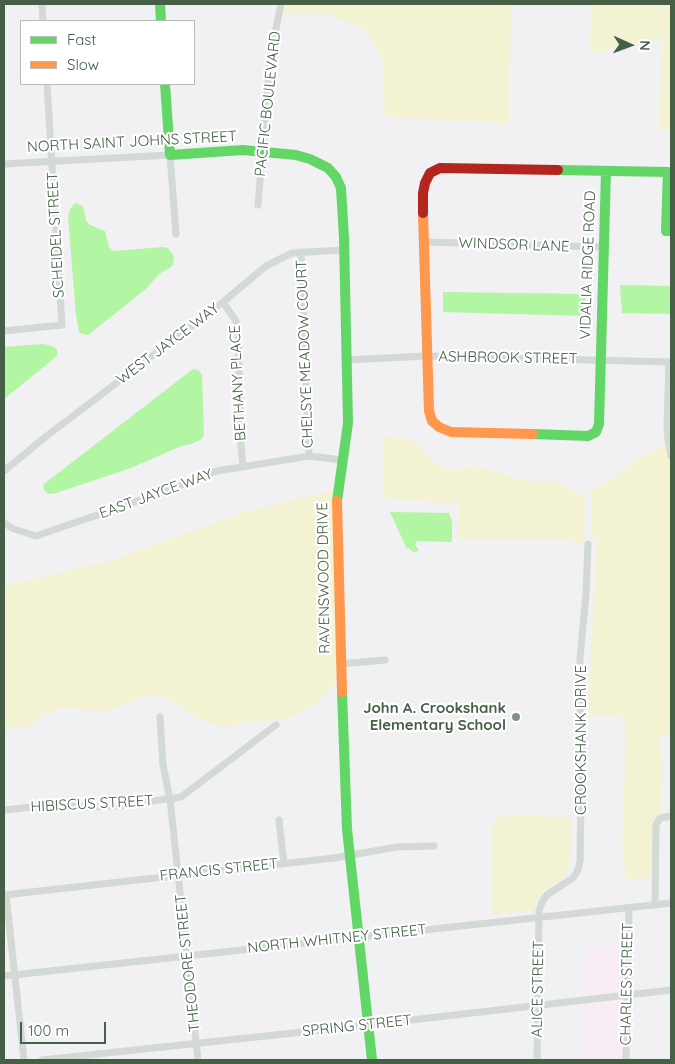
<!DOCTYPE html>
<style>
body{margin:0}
#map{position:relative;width:675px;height:1064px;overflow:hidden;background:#f1f0f2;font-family:Quicksand,sans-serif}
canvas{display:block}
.frame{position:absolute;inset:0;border:5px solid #456047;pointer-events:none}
.legend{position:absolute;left:20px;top:20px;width:175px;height:65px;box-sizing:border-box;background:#fff;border:1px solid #b5bfb5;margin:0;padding:6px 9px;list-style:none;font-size:15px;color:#456047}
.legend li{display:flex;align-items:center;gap:10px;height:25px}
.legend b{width:25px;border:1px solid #b5bfb5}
.north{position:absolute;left:605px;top:20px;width:50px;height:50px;-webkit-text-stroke:4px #fff;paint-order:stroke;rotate:92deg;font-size:14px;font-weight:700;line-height:20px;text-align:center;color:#456047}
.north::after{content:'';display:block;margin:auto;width:18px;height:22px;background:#456047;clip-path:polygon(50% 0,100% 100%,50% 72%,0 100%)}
.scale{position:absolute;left:20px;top:1022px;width:86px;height:22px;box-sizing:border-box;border:2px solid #456047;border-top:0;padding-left:6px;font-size:15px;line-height:18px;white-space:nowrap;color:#456047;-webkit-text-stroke:4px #fff;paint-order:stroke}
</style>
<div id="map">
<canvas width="675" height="1064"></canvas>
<div class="frame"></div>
<ul class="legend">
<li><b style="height:6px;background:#63d668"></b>Fast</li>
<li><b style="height:6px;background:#ff974d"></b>Slow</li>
</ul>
<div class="north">N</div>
<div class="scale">100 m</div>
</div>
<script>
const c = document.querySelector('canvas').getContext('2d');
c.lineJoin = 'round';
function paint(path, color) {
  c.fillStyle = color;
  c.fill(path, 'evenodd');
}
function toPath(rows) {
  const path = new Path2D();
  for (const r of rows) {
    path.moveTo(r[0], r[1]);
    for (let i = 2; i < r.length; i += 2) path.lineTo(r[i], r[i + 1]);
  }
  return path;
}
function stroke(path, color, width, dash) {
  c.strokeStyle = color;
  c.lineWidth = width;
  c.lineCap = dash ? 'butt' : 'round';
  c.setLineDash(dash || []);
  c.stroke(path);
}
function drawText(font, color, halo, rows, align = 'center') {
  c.font = font + ' Quicksand,sans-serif';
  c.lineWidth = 4.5;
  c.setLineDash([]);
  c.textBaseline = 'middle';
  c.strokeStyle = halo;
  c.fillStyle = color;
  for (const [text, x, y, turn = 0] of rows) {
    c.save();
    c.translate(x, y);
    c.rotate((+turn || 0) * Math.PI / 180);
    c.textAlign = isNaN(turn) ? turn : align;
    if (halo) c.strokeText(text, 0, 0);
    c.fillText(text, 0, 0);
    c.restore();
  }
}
paint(toPath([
 [625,946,624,993,587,997,587,947],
 [624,999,623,1060,587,1060,587,1003]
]), '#f8ecf5');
paint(toPath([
 [284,4,511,4,509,123,385,117,382,57,364,28,326,14,282,14],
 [589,4,671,4,671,130,658,129,663,37,612,48,593,55,590,45,591,19],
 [384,435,408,440,418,444,433,463,457,471,479,466,525,481,559,482,578,495,585,492,584,544,569,540,457,539,459,504,384,498],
 [671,440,671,733,658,738,663,767,660,815,654,820,653,825,652,878,626,879,622,848,626,733,621,716,588,716,597,538,591,541,592,489,618,476,633,462],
 [327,492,334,492,337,673,334,684,315,705,299,714,280,720,246,721,230,727,214,725,195,717,163,695,148,695,108,711,83,710,64,707,46,713,28,727,12,727,4,729,4,586,15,582,49,576,90,565,103,564,246,511],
 [502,815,571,817,570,860,562,880,544,890,539,895,534,910,491,915,492,829,497,817]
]), '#f3f3d3');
paint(toPath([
 [75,203,83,206,86,221,90,225,105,231,109,247,113,251,163,247,168,248,174,256,173,264,171,267,159,274,146,289,88,335,82,334,79,332,76,315,68,217,70,209],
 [620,285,671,286,671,314,622,313],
 [443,292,586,294,585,316,443,312],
 [44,344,54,347,57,350,57,356,4,399,4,347],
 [193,369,198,370,202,375,204,435,202,439,191,444,181,446,131,468,56,493,49,494,45,491,43,487,44,484],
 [390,512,449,513,452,522,452,541,451,542,417,541,415,544,419,551,413,552,409,548,407,549]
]), '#b2f5a3');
stroke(toPath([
 [42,4,43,21],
 [4,164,170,155,176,234],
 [258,205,270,58,281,4],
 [424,242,604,247],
 [301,252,309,456],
 [223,302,236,321,238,332,241,446,243,467],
 [4,331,62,325,47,84],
 [346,360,427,356,671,362],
 [669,362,667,426,668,439,671,456],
 [4,471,44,438,223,302,266,266,292,253,344,250],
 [4,523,14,529,36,536,173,489,202,475,217,471,309,456,342,460],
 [340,664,385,660],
 [160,717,163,765,170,799,198,1060],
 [4,810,68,803,88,807,119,806,181,797,276,725],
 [279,820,284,864],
 [4,895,334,858,397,847,434,846],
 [6,895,24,1060],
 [655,905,656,825,660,818,671,816],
 [4,976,671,903],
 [42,1060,368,1025,671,990],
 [537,1060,539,910,543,900,548,894,573,878,578,870,580,861,582,740,580,705,580,658,586,594,588,544],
 [626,1060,629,908]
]), '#d3d9d4', 7);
stroke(toPath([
 [160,4,161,21],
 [165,84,170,155,243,150,296,155,310,159,328,168,336,177,341,188,344,238,348,423,337,501],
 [558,170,668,172,666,231,671,231],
 [533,434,588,436,596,432,599,424,606,171],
 [342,692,347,829,372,1060]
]), '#63d668', 10);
stroke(toPath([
 [423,213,429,411,432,421,439,427,451,432,533,434],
 [337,501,342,692]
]), '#ff974d', 10);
stroke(toPath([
 [423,213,423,193,425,183,430,173,440,168,558,170]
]), '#b3261e', 10);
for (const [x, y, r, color] of [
 [516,717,5,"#819283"]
]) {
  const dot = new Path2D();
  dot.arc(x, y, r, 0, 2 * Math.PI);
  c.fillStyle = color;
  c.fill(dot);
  stroke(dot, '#fff', 2);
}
drawText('15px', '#456047', '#fff', [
 ["PACIFIC BOULEVARD",268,104,-84],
 ["NORTH SAINT JOHNS STREET",132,142,-3],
 ["SCHEIDEL STREET",56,235,-93],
 ["WINDSOR LANE",514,245,2],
 ["VIDALIA RIDGE ROAD",588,265,-88],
 ["WEST JAYCE WAY",168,344,-37],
 ["CHELSYE MEADOW COURT",305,354,-92],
 ["ASHBROOK STREET",508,358,1],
 ["BETHANY PLACE",238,383,-93],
 ["EAST JAYCE WAY",156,494,-20],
 ["RAVENSWOOD DRIVE",324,578,-91],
 ["CROOKSHANK DRIVE",581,740,-90],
 ["HIBISCUS STREET",92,804,-3],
 ["FRANCIS STREET",219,870,-6],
 ["NORTH WHITNEY STREET",337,939,-6],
 ["THEODORE STREET",188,963,-96],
 ["CHARLES STREET",627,984,-89],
 ["ALICE STREET",538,989,-89],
 ["SPRING STREET",357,1026,-6]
]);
drawText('bold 15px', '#456047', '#fff', [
 ["John A. Crookshank",506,708],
 ["Elementary School",506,725]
], 'right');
</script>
